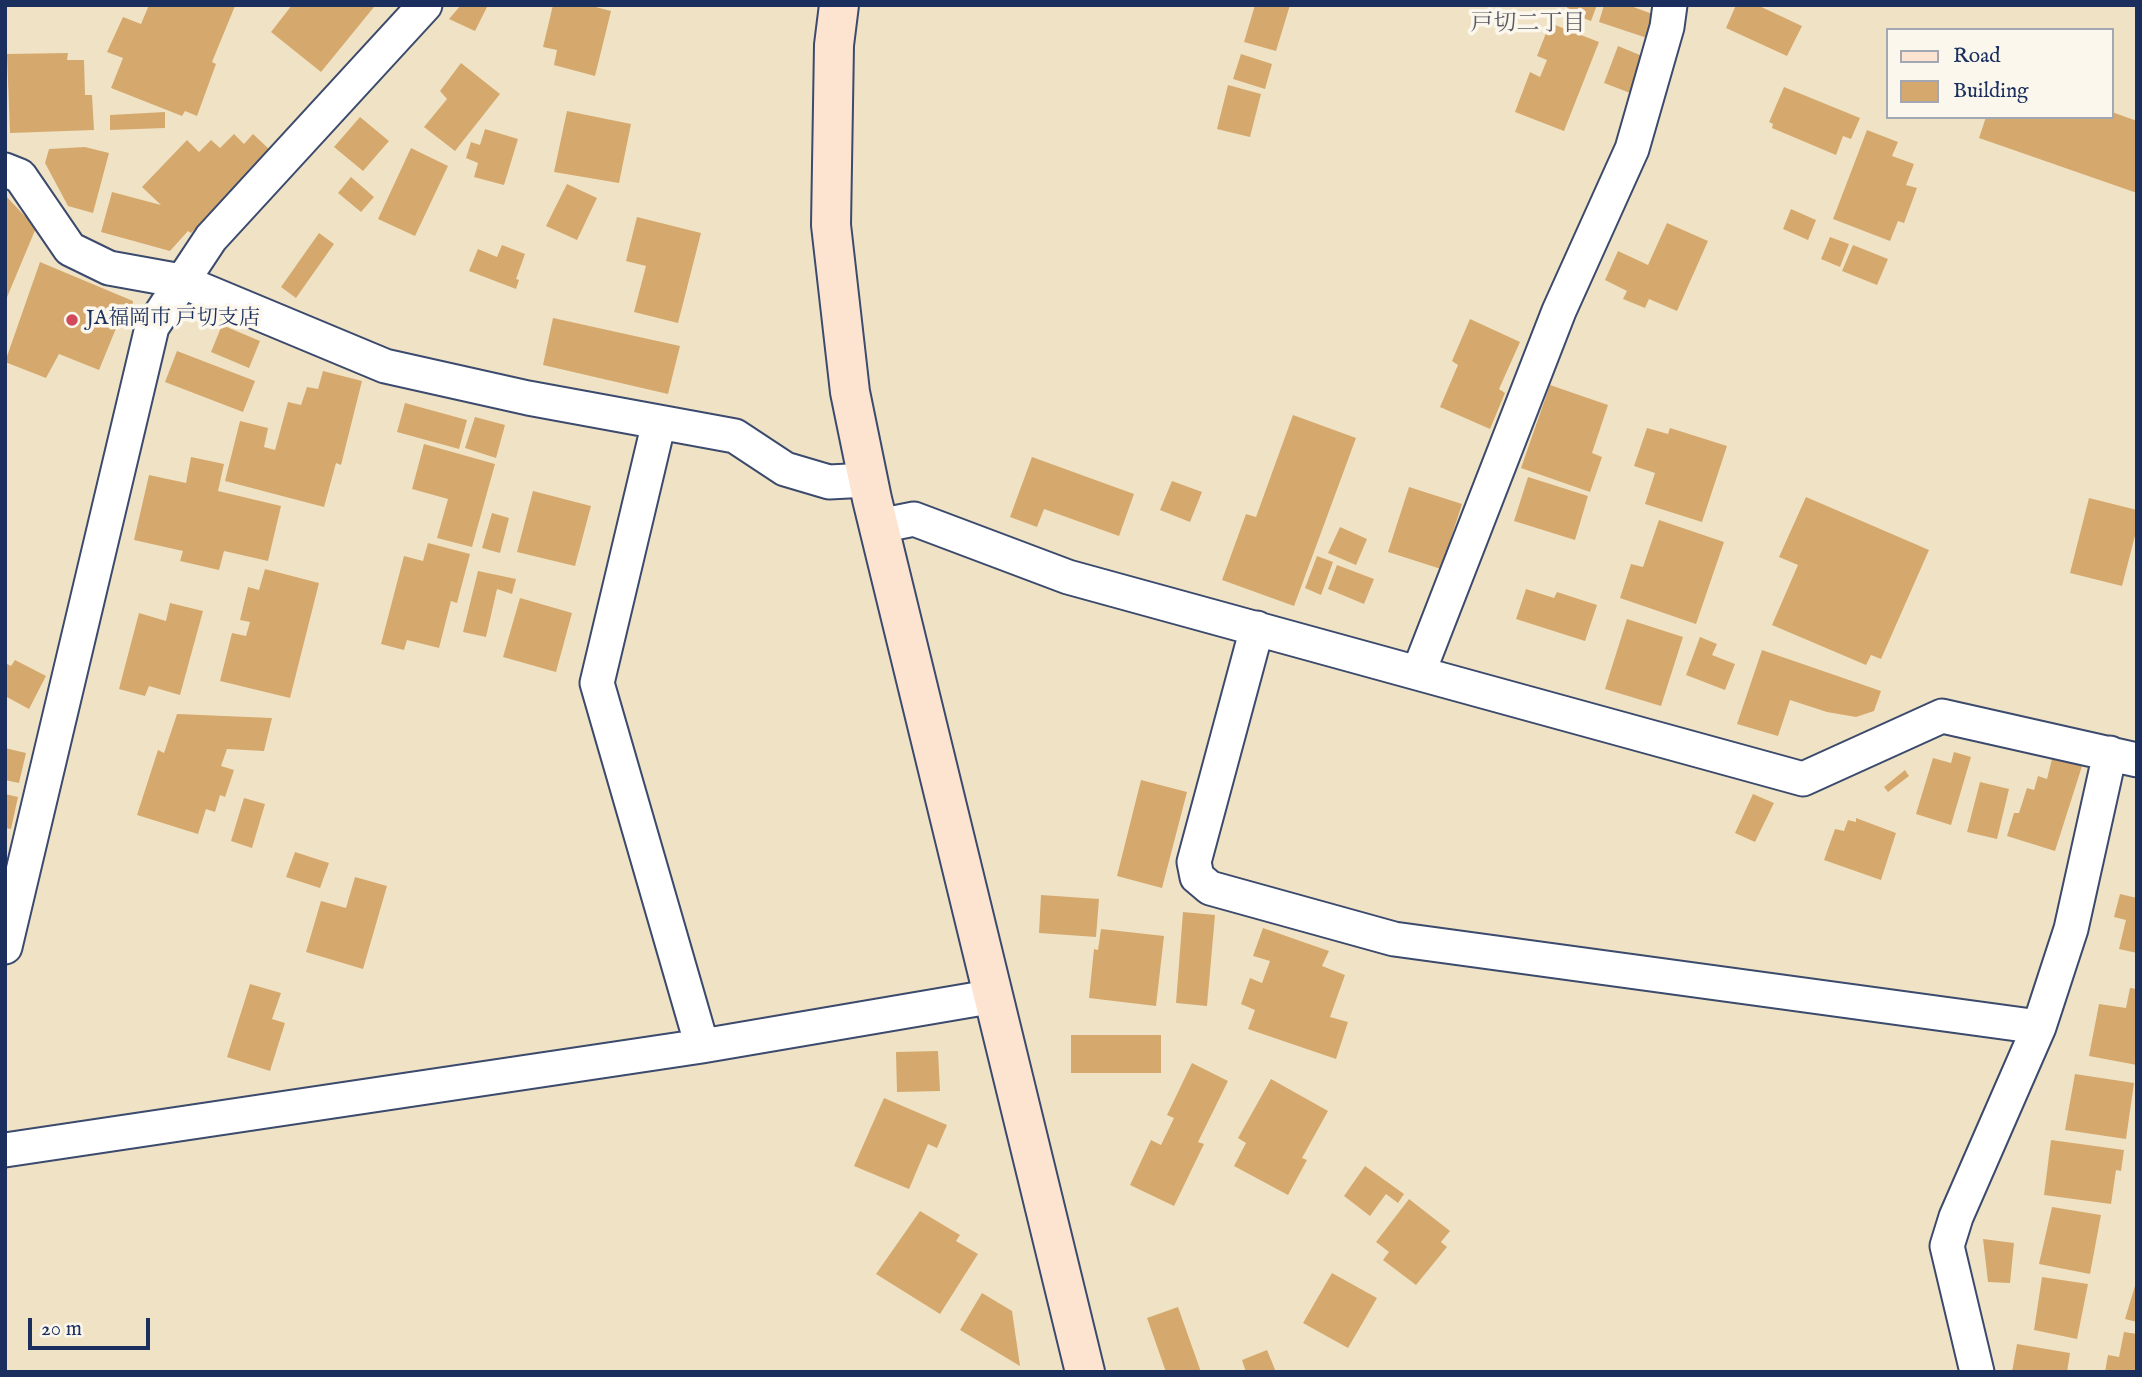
<!DOCTYPE html>
<meta charset="utf-8">
<style>
body{margin:0}
#map{position:relative;width:2142px;height:1377px;overflow:hidden;background:#f0e3c5;font-family:"IM FELL English",serif}
canvas{display:block}
.frame{position:absolute;inset:0;border:7px solid #1b2f5e;pointer-events:none}
.legend{position:absolute;left:1886px;top:28px;width:228px;height:91px;box-sizing:border-box;background:#fbf7ec;border:2px solid #a1a7b3;margin:0;padding:9px 12px;list-style:none;font-size:21px;color:#1b2f5e}
.legend li{display:flex;align-items:center;gap:14px;height:35px}
.legend b{width:35px;border:2px solid #a1a7b3}
.scale{position:absolute;left:28px;top:1318px;width:122px;height:32px;box-sizing:border-box;border:4px solid #1b2f5e;border-top:0;padding-left:9px;font-size:21px;line-height:24px;white-space:nowrap;color:#1b2f5e;-webkit-text-stroke:5px #fbf7ec;paint-order:stroke}
</style>
<div id="map">
<canvas width="2142" height="1377"></canvas>
<div class="frame"></div>
<ul class="legend">
<li><b style="height:9px;background:#fde4d1"></b>Road</li>
<li><b style="height:19px;background:#d5a96d"></b>Building</li>
</ul>
<div class="scale">20 m</div>
</div>
<script>
const c = document.querySelector('canvas').getContext('2d');
c.lineJoin = 'round';
function paint(path, color) {
  c.fillStyle = color;
  c.fill(path, 'evenodd');
}
function toPath(rows) {
  const path = new Path2D();
  for (const r of rows) {
    path.moveTo(r[0], r[1]);
    for (let i = 2; i < r.length; i += 2) path.lineTo(r[i], r[i + 1]);
  }
  return path;
}
function stroke(path, color, width, dash) {
  c.strokeStyle = color;
  c.lineWidth = width;
  c.lineCap = dash ? 'butt' : 'round';
  c.setLineDash(dash || []);
  c.stroke(path);
}
function drawText(font, color, halo, rows, align = 'center') {
  c.font = font + ' "IM FELL English","Noto Serif JP",serif';
  c.lineWidth = 7;
  c.setLineDash([]);
  c.textBaseline = 'middle';
  c.strokeStyle = halo;
  c.fillStyle = color;
  for (const [text, x, y, turn = 0] of rows) {
    c.save();
    c.translate(x, y);
    c.rotate((+turn || 0) * Math.PI / 180);
    c.textAlign = isNaN(turn) ? turn : align;
    if (halo) c.strokeText(text, 0, 0);
    c.fillText(text, 0, 0);
    c.restore();
  }
}
paint(toPath([
 [149,5,235,6,212,62,216,64,197,116,185,111,182,116,111,88,123,58,107,52,123,17,141,24],
 [292,5,372,5,374,7,321,72,271,32],
 [461,5,488,5,475,31,449,19],
 [553,5,588,5,611,11,595,76,554,65,557,50,543,47],
 [1255,5,1290,5,1276,51,1244,42],
 [1568,5,1597,5,1591,21,1566,12],
 [1604,5,1628,5,1658,16,1650,39,1599,22],
 [1736,5,1757,5,1802,26,1787,56,1726,28],
 [1550,23,1599,42,1564,131,1515,112,1530,72,1540,77,1547,60,1537,56],
 [1618,46,1652,60,1638,96,1604,83],
 [68,53,67,60,84,60,85,95,92,95,94,130,10,133,7,54],
 [1241,54,1272,64,1265,89,1233,79],
 [461,63,500,94,455,151,424,127,447,99,440,91],
 [1228,85,1261,94,1250,137,1217,129],
 [1784,87,1860,118,1851,139,1843,136,1836,155,1772,128,1773,124,1769,122],
 [567,111,631,124,619,183,554,172],
 [165,112,165,128,110,130,110,115],
 [2112,112,2137,121,2137,193,1979,138,1986,117,2112,117],
 [360,117,389,141,363,171,334,147],
 [485,129,518,139,504,185,474,177,478,163,466,158,471,142,480,145],
 [1867,130,1898,142,1892,156,1914,164,1906,185,1917,188,1904,223,1898,221,1890,241,1833,219],
 [234,134,244,144,253,134,269,149,191,233,188,231,170,251,101,232,112,192,161,205,142,187,187,140,199,152,211,140,220,148],
 [85,147,109,153,93,213,68,206,45,163,49,149],
 [411,148,448,166,415,236,378,219],
 [351,177,374,197,361,212,338,193],
 [567,184,597,198,577,240,546,226],
 [5,195,36,228,5,302],
 [1791,209,1816,220,1808,240,1783,229],
 [637,217,701,233,678,323,634,312,646,266,626,261],
 [1667,223,1708,241,1677,311,1649,299,1645,308,1623,299,1627,291,1605,280,1618,251,1648,265],
 [319,233,334,244,296,298,281,287],
 [1830,237,1849,244,1840,267,1821,259],
 [502,245,525,254,516,279,519,280,516,289,469,271,478,249,497,257],
 [1853,245,1888,259,1877,285,1842,271],
 [40,262,133,301,132,315,119,321,99,370,59,354,46,378,5,362],
 [553,318,680,346,668,394,543,365],
 [1470,319,1520,342,1499,389,1505,393,1490,429,1440,407,1458,365,1452,361],
 [222,325,260,341,249,368,211,352],
 [177,351,255,381,243,412,165,382],
 [323,371,362,381,341,465,336,463,324,507,225,481,240,421,268,428,264,447,275,450,288,402,301,405,307,387,318,389],
 [1550,385,1608,405,1592,453,1602,457,1590,492,1521,468],
 [405,403,467,420,459,449,397,432],
 [1293,415,1356,438,1294,606,1222,580,1246,514,1256,517],
 [475,417,505,425,496,458,465,448],
 [1647,428,1668,434,1670,428,1727,446,1702,522,1645,504,1655,473,1634,466],
 [424,444,495,464,472,547,437,538,448,499,412,489],
 [191,457,224,464,218,491,281,506,268,561,224,551,219,570,180,561,183,551,134,540,149,475,186,483],
 [1032,457,1134,494,1119,536,1044,509,1037,527,1010,517],
 [1528,477,1588,496,1575,540,1514,521],
 [1172,481,1202,492,1190,522,1160,510],
 [1409,487,1462,504,1441,569,1388,552],
 [533,491,591,506,575,566,517,552],
 [1806,497,1929,550,1881,659,1871,655,1866,665,1772,625,1798,565,1779,557],
 [2089,498,2137,510,2137,528,2122,586,2070,573],
 [492,513,509,518,500,553,482,548],
 [1659,520,1724,542,1696,624,1620,598,1631,564,1643,567],
 [1340,527,1367,539,1356,565,1328,553],
 [428,543,470,554,457,603,451,601,439,648,407,640,404,650,381,644,404,556,423,561],
 [1317,556,1333,562,1321,595,1305,588],
 [1337,565,1374,579,1364,604,1328,589],
 [265,569,319,583,290,698,220,681,232,633,246,636,250,622,240,620,248,587,259,590],
 [478,571,516,579,512,594,497,589,486,637,463,632],
 [1526,589,1554,598,1557,592,1597,605,1585,641,1516,619],
 [520,598,572,613,556,672,503,657],
 [170,603,203,611,180,695,149,686,145,696,119,689,139,613,166,621],
 [1627,619,1683,637,1661,706,1605,689],
 [1700,637,1717,644,1712,655,1735,664,1725,690,1686,675],
 [1762,650,1881,691,1874,711,1856,717,1827,712,1790,700,1778,736,1737,724],
 [15,660,46,676,29,709,5,696,5,663,11,666],
 [177,714,272,718,264,751,227,749,221,766,234,770,225,797,220,795,215,812,206,809,198,834,137,815,158,750,164,753],
 [5,748,26,753,19,783,5,780],
 [1954,752,1971,757,1951,825,1916,814,1933,758,1951,763],
 [2053,755,2083,763,2055,851,2007,836,2014,813,2019,813,2027,788,2034,790,2038,776,2047,779],
 [1905,770,1909,776,1888,792,1884,787],
 [1141,780,1187,792,1162,888,1117,876],
 [1980,782,2009,789,1997,839,1967,832],
 [5,794,18,797,11,829,5,828],
 [1753,794,1774,803,1755,842,1735,833],
 [244,798,265,804,252,848,231,841],
 [1856,818,1896,833,1881,880,1824,860,1835,829,1844,831,1848,820,1856,822],
 [295,852,329,863,320,888,286,877],
 [355,877,387,886,363,969,306,952,321,901,346,908],
 [2120,894,2137,898,2137,953,2119,949,2126,920,2114,917],
 [1041,895,1099,899,1096,937,1039,933],
 [1183,912,1215,915,1207,1006,1176,1003],
 [1263,928,1329,951,1322,966,1345,975,1330,1017,1348,1022,1336,1059,1248,1029,1255,1010,1241,1004,1250,978,1262,983,1270,961,1253,956],
 [1101,929,1164,936,1156,1006,1089,998,1094,949,1098,950],
 [250,984,281,993,272,1019,285,1023,270,1071,227,1057],
 [2130,988,2137,989,2137,1065,2089,1056,2099,1004,2126,1008],
 [1071,1035,1161,1035,1161,1073,1071,1073],
 [938,1051,940,1091,897,1092,896,1052],
 [1192,1063,1228,1081,1198,1142,1204,1144,1174,1206,1130,1185,1151,1140,1161,1145,1174,1118,1167,1115],
 [2075,1074,2134,1083,2126,1139,2065,1130],
 [1271,1079,1328,1111,1302,1158,1307,1160,1288,1195,1234,1166,1246,1143,1238,1138],
 [884,1098,947,1125,937,1148,928,1144,909,1189,854,1166],
 [2051,1140,2124,1150,2121,1171,2116,1170,2111,1204,2044,1195],
 [1365,1166,1404,1194,1398,1203,1386,1194,1370,1216,1344,1196],
 [1409,1199,1450,1231,1441,1242,1447,1247,1416,1285,1383,1260,1389,1252,1376,1242],
 [2052,1207,2101,1215,2090,1274,2039,1264],
 [920,1211,960,1235,956,1241,978,1254,940,1314,876,1274],
 [1983,1239,2014,1243,2010,1283,1988,1282],
 [1332,1273,1377,1298,1348,1348,1303,1323],
 [2042,1277,2088,1284,2077,1339,2034,1330],
 [2137,1279,2137,1322,2125,1319],
 [982,1293,1012,1311,1020,1366,960,1330],
 [1178,1307,1201,1372,1166,1372,1147,1318],
 [2124,1332,2137,1334,2137,1372,2105,1372,2108,1355,2119,1357],
 [2017,1344,2070,1353,2067,1372,2012,1372],
 [1267,1350,1276,1372,1246,1372,1242,1360]
]), '#d5a96d');
const street = toPath([
 [5,170,20,176,70,249,109,268,181,281,385,366,528,398,735,436,785,469,829,482,868,480],
 [659,422,597,683,702,1046],
 [879,526,914,519,1068,577,1803,779,1942,716,2137,760],
 [1257,628,1194,862,1197,877,1210,888,1394,939,2039,1027],
 [1419,671,1559,311,1632,149,1667,27,1670,5],
 [5,947,152,327,211,238,425,5],
 [5,1150,702,1046,995,996],
 [1977,1372,1947,1246,1956,1217,2039,1027,2071,929,2110,753]
]);
const secondary = toPath([
 [839,5,834,45,831,225,850,392,872,499,1085,1372]
]);
stroke(street, '#3b4a6d', 37);
stroke(secondary, '#3b4a6d', 42);
stroke(street, '#fff', 33);
stroke(secondary, '#fde4d1', 38);
for (const [x, y, r, color] of [
 [72,320,7,"#d1495b"]
]) {
  const dot = new Path2D();
  dot.arc(x, y, r, 0, 2 * Math.PI);
  c.fillStyle = color;
  c.fill(dot);
  stroke(dot, '#fbf7ec', 2.5);
}
drawText('21px', '#1b2f5e', '#fbf7ec', [
 ["JA福岡市 戸切支店",86,320]
], 'left');
drawText('23px', '#5c5a63', '#fbf7ec', [
 ["戸切二丁目",1528,25]
]);
</script>
